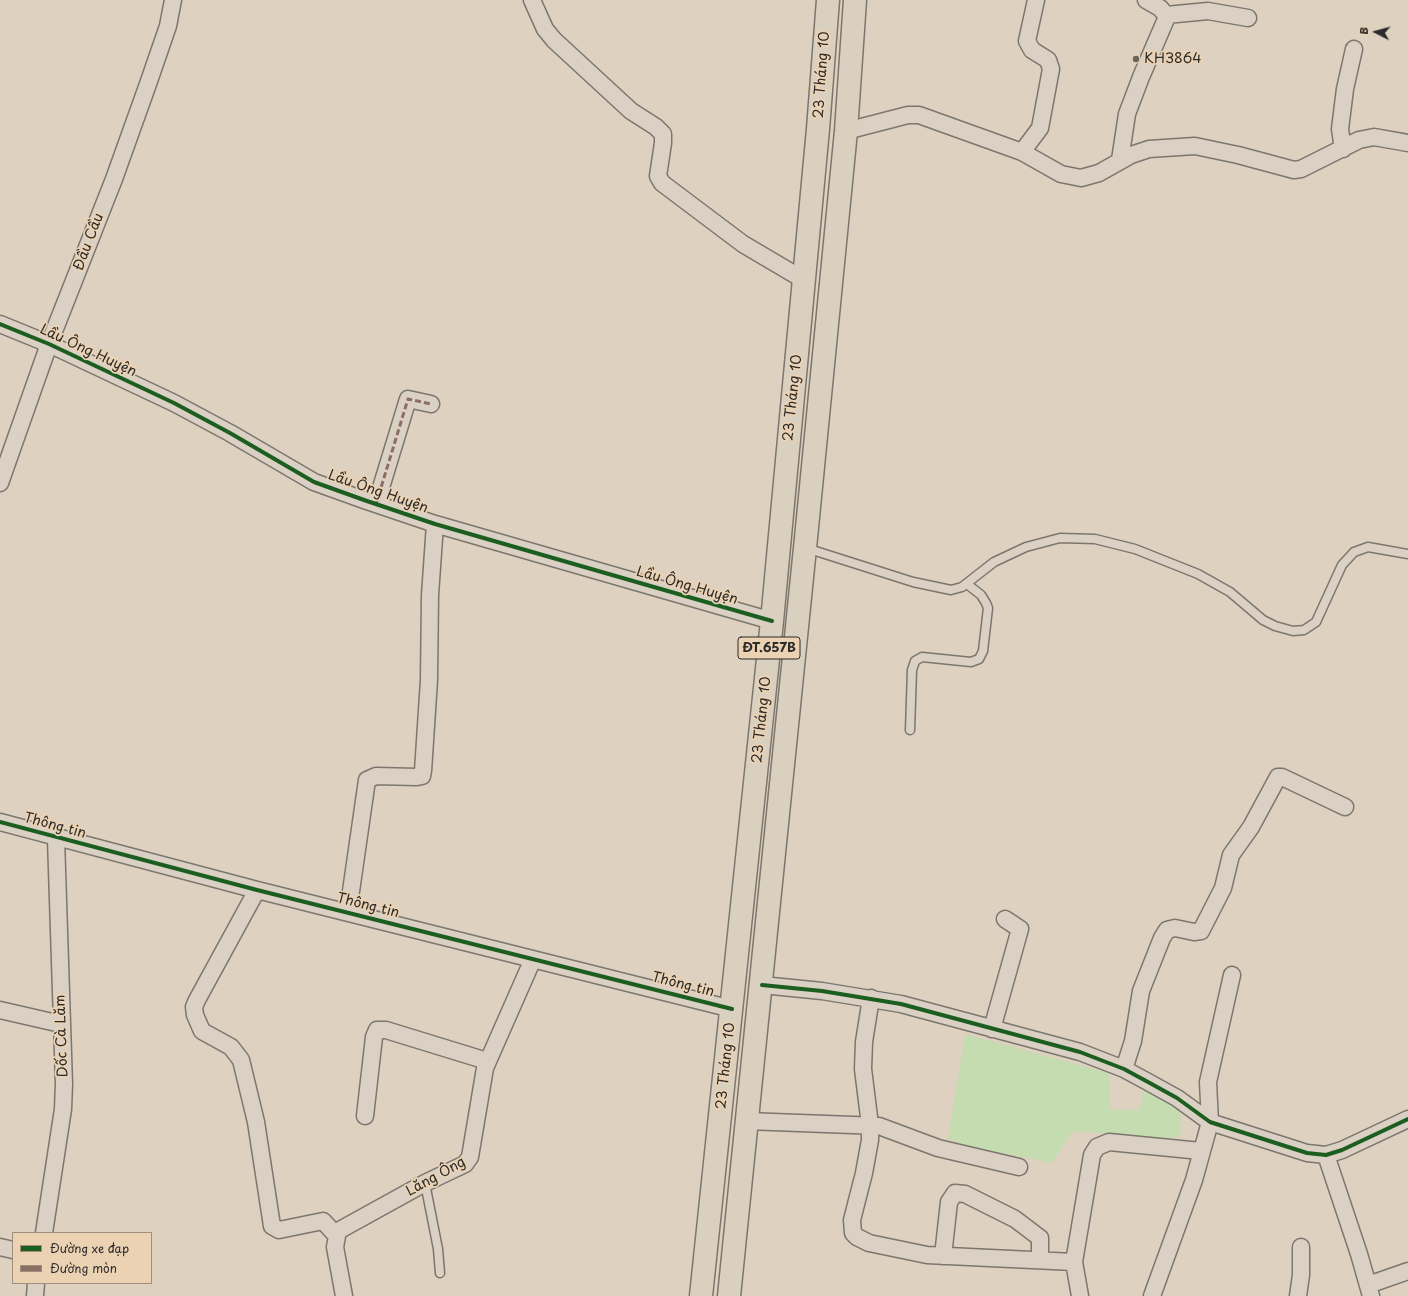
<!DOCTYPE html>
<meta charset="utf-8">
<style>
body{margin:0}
#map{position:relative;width:1408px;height:1296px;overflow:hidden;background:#ded1c0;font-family:"Playpen Sans",sans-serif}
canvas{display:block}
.legend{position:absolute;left:12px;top:1232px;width:140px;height:52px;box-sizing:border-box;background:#ebd2b3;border:1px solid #9e8f7d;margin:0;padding:5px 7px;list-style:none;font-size:12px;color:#2b2b2b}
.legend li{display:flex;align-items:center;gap:8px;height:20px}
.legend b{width:20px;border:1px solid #9e8f7d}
.north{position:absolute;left:1356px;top:12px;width:40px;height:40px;-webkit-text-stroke:3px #ebd2b3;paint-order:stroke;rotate:276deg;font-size:11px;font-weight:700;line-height:16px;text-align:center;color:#2b2b2b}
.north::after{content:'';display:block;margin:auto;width:14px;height:18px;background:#2b2b2b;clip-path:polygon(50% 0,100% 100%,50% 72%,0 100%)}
</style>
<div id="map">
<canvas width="1408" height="1296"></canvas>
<ul class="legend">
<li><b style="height:5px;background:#1b5e20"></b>Đường xe đạp</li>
<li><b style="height:5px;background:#8d6e63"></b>Đường mòn</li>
</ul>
<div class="north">B</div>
</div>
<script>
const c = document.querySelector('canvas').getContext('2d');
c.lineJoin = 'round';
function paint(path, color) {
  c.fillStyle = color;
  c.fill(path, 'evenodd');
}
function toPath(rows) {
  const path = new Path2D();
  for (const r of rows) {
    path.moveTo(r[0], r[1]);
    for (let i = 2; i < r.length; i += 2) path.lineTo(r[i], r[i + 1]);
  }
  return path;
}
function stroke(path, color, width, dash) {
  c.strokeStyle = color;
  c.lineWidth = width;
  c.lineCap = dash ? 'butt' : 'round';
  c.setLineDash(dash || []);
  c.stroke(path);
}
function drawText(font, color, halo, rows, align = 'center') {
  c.font = font + ' "Playpen Sans",sans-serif';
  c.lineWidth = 3.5;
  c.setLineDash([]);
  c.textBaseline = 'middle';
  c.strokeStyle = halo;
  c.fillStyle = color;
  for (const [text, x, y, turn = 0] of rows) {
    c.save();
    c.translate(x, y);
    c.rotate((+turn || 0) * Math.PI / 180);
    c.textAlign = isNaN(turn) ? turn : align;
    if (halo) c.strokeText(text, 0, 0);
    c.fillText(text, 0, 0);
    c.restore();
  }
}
paint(toPath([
 [965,1034,1109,1073,1110,1109,1139,1110,1144,1090,1180,1106,1181,1134,1170,1139,1072,1131,1052,1163,968,1146,948,1139]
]), '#c5dbb0');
const service = toPath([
 [806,548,913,582,951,590,962,587,994,562,1026,547,1060,538,1095,539,1135,549,1198,574,1230,592,1263,620,1275,626,1293,631,1304,630,1316,622,1342,565,1354,552,1368,547,1408,554],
 [910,730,912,670,915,661,922,657,971,662,979,659,983,651,988,608,986,603,981,595,967,584],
 [425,1183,438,1249,440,1273]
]);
const minor = toPath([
 [532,0,545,29,554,40,631,111,656,127,663,134,663,143,658,176,662,183,743,244,804,280],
 [1166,15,1208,11,1248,18],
 [846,131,908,115,919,115,1022,152,1061,174,1081,178,1099,173,1131,155,1149,149,1195,146,1238,155,1294,170,1301,169,1359,140,1374,137,1408,143],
 [1343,149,1340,129,1345,89,1354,49],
 [1022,152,1040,128,1051,69,1048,60,1032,50,1027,41,1036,0],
 [1120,160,1127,114,1141,77,1166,19,1166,15,1160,8,1146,0],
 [0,324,49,344,174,403,230,433,314,482,364,500,435,524,772,621],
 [0,483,49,344,114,179,148,84,168,26,173,0],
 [376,504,408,399,431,404],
 [0,822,257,890,732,1009],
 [257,890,197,1000,194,1007,195,1015,202,1031,231,1047,241,1060,256,1122,272,1226,279,1230,323,1221,336,1235],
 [348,912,367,780,376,776,417,777,422,776,423,771,429,680,430,595,435,524],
 [762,985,822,991,901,1004,1080,1052,1124,1069,1148,1082,1177,1098,1210,1122,1307,1153,1326,1155,1342,1150,1408,1119],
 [871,998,864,1042,863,1069,870,1125,870,1140,864,1173,852,1220,853,1233,857,1237,869,1243,927,1255,1074,1262],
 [0,1010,61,1024],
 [992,1029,1020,929,1005,919],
 [1124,1069,1133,1041,1141,991,1162,938,1167,930,1175,928,1194,932,1201,931,1223,888,1231,855,1251,827,1278,777,1282,777,1345,807],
 [365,1116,374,1037,377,1030,386,1030,487,1061],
 [746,1121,879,1126,938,1148,1019,1167],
 [1326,1155,1359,1254,1371,1296],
 [44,1233,63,1109,64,1084,56,839],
 [0,1247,13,1250],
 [943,1256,949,1202,955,1193,965,1194,1015,1219,1040,1238,1040,1260],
 [1368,1285,1408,1271],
 [35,1296,36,1283],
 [344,1296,335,1247,338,1231,425,1183,465,1164,470,1157,485,1068,533,959],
 [1080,1296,1074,1262,1092,1155,1097,1147,1109,1142,1201,1151],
 [1152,1296,1194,1180,1210,1122,1208,1082,1232,975],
 [1298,1296,1301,1275,1301,1247]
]);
const primary = toPath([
 [701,1296,772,621,818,129,828,0],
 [729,1296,805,548,846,131,855,0]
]);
stroke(service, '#7c766e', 11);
stroke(minor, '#7c766e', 19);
stroke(primary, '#7c766e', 25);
stroke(service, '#dad0c4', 8);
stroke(minor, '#dad0c4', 16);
stroke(primary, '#dad0bf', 22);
stroke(toPath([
 [376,504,408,399,431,404]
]), '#8d6e63', 3, [6, 3]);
stroke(toPath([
 [0,324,49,344,174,403,230,433,314,482,364,500,435,524,772,621],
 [0,822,257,890,732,1009],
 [762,985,822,991,901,1004,1080,1052,1124,1069,1148,1082,1177,1098,1210,1122,1307,1153,1326,1155,1342,1150,1408,1119]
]), '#1b5e20', 4);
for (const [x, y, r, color] of [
 [1136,59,4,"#6a655f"]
]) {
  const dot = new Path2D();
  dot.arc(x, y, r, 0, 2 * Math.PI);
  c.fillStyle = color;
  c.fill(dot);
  stroke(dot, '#ebd2b3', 1.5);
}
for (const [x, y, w] of [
 [769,648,62]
]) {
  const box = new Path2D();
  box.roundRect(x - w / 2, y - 11, w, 22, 3);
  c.fillStyle = '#ebd2b3';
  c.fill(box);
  stroke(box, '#2b2b2b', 1);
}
drawText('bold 13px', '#2b2b2b', null, [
 ["ĐT.657B",769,648]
]);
drawText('14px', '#2b2b2b', '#ebd2b3', [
 ["KH3864",1144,59]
], 'left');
drawText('14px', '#2b2b2b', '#ebd2b3', [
 ["23 Tháng 10",822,75,-86],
 ["Đầu Cầu",89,242,-69],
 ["Lầu Ông Huyện",88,351,25],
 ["23 Tháng 10",793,398,-84],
 ["Lầu Ông Huyện",378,492,19],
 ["Lầu Ông Huyện",687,586,16],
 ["23 Tháng 10",762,720,-84],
 ["Thông tin",55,826,15],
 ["Thông tin",368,906,14],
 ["Thông tin",683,985,14],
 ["Dốc Cà Lăm",62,1036,-92],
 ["23 Tháng 10",726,1066,-84],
 ["Lăng Ông",436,1177,-29]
]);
</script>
